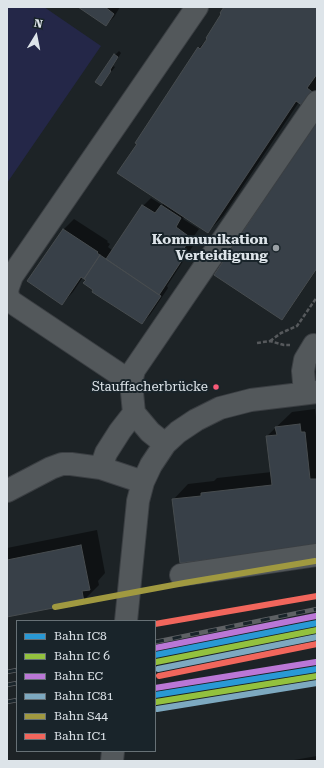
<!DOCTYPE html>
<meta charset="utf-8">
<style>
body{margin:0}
#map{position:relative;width:324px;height:768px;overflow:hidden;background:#1d2326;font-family:"Roboto Serif",serif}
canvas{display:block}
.frame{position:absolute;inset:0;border:8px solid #dde4e9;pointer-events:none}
.legend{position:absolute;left:16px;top:620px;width:140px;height:132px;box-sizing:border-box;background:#19242a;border:1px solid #677176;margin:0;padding:5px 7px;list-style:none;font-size:12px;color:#dde4e9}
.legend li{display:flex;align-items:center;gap:8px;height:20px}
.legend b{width:20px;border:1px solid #677176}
.north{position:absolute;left:16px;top:16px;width:40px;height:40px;-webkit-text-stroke:3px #19242a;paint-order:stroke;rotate:10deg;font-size:11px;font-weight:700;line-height:16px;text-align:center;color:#dde4e9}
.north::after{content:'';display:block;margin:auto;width:14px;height:18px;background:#dde4e9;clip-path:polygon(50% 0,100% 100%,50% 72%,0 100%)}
</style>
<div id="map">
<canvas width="324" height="768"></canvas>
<div class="frame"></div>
<ul class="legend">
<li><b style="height:5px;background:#2999d5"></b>Bahn IC8</li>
<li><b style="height:5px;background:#93c13e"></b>Bahn IC 6</li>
<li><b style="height:5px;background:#ba77d6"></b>Bahn EC</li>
<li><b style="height:5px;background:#7da9c0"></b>Bahn IC81</li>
<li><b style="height:5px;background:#a09940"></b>Bahn S44</li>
<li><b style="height:5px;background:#f1665c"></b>Bahn IC1</li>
</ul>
<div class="north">N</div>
</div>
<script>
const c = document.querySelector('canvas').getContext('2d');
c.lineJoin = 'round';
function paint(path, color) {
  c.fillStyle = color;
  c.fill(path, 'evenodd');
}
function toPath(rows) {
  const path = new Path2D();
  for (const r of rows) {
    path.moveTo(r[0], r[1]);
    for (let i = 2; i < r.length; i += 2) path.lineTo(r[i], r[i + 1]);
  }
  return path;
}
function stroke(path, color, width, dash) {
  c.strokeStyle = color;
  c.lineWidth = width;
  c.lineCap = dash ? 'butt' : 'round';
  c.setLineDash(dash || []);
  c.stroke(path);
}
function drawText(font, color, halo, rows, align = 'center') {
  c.font = font + ' "Roboto Serif",serif';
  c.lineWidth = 4;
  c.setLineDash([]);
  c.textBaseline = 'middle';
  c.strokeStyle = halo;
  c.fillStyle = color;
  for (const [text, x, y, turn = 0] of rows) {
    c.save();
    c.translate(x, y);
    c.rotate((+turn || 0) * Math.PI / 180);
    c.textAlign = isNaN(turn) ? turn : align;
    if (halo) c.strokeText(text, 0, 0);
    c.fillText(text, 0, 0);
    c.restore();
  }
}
paint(toPath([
 [7,7,44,7,101,46,7,183]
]), '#242748');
paint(toPath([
 [80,7,120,7,114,17,106,25],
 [226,7,317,7,317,95,299,102,223,216,208,232,185,216,183,219,199,229,189,243,193,246,167,286,168,288,150,315,142,323,83,277,73,292,62,304,63,230,74,219,108,241,107,242,110,244,108,247,113,251,143,206,151,198,162,205,164,203,199,48,208,38],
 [119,51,121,53,113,66,115,67,101,85,115,55],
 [317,122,317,269,286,315,282,319],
 [315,409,316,417,317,417,317,546,173,500,188,484,214,481,217,478,272,472,267,436,292,412],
 [97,530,105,573,98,581,99,585,83,601,7,616,7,548],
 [317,756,317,761,292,761,294,760]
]), '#0007');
const building = toPath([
 [78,7,105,7,114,14,106,26,78,7],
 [224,7,317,7,317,74,307,88,315,94,306,108,296,101,208,233,117,173,137,144,135,143,198,47,200,49,207,39,206,38,221,14,220,13,224,7],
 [114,54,118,57,110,70,111,71,101,86,95,82,114,54],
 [317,120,317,268,282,320,214,275,317,120],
 [142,205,155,213,161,205,181,218,176,227,191,238,182,251,186,254,159,295,106,259,142,205],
 [63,229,98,252,97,253,100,255,84,279,81,277,62,305,27,281,63,229],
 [100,255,161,296,142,324,92,292,93,290,83,283,86,280,84,279,100,255],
 [300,424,301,432,305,432,310,479,317,479,317,547,180,563,172,499,201,496,201,493,272,485,266,436,277,435,275,427,300,424],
 [81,545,90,590,82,591,84,602,7,617,7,560,81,545]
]);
paint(building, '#384048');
stroke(building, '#474c4f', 1);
const minor = toPath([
 [131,382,10,301,7,293,8,287,12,276,197,7],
 [305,393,303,371,305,360,314,345],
 [165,444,150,432,134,413,131,382,134,370,317,102],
 [101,468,106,453,120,431,134,413],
 [7,491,51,468,62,464,71,464,101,468,143,482],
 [181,575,317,555],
 [126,621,138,501,143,482,151,465,165,444,178,432,196,420,220,408,251,400,317,392],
 [112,761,113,751]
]);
stroke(minor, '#3b3f43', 24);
stroke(toPath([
 [270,341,281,333,297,326,317,297],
 [257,343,270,341,284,345,290,345]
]), '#56595c', 2.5, [4, 2]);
stroke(minor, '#53585b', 22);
const rail = toPath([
 [155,642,317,609],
 [7,672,17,670],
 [7,685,17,683],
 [7,702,17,700]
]);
stroke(rail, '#5e6164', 4.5);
stroke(rail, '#19242a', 3, [9]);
stroke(toPath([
 [155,655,317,623],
 [155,695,317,669]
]), '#2999d5', 6);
stroke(toPath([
 [156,662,317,630],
 [156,702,317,676]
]), '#93c13e', 6);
stroke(toPath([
 [155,648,316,616],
 [155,688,316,662]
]), '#ba77d6', 6);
stroke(toPath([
 [158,669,317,637],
 [157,709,317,683]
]), '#7da9c0', 6);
stroke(toPath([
 [55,607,184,583,315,561]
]), '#a09940', 6);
stroke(toPath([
 [155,624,317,596],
 [159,676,317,644]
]), '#f1665c', 6);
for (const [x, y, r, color] of [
 [276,248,4,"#9aa0a5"],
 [216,387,3.5,"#f75a77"]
]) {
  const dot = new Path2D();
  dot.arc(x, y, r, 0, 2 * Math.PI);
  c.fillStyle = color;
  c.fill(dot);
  stroke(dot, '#19242a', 1.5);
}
drawText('13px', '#dde4e9', '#19242a', [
 ["Stauffacherbrücke",208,387]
], 'right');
drawText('bold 14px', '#dde4e9', '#19242a', [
 ["Kommunikation",268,240],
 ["Verteidigung",268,256]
], 'right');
</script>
